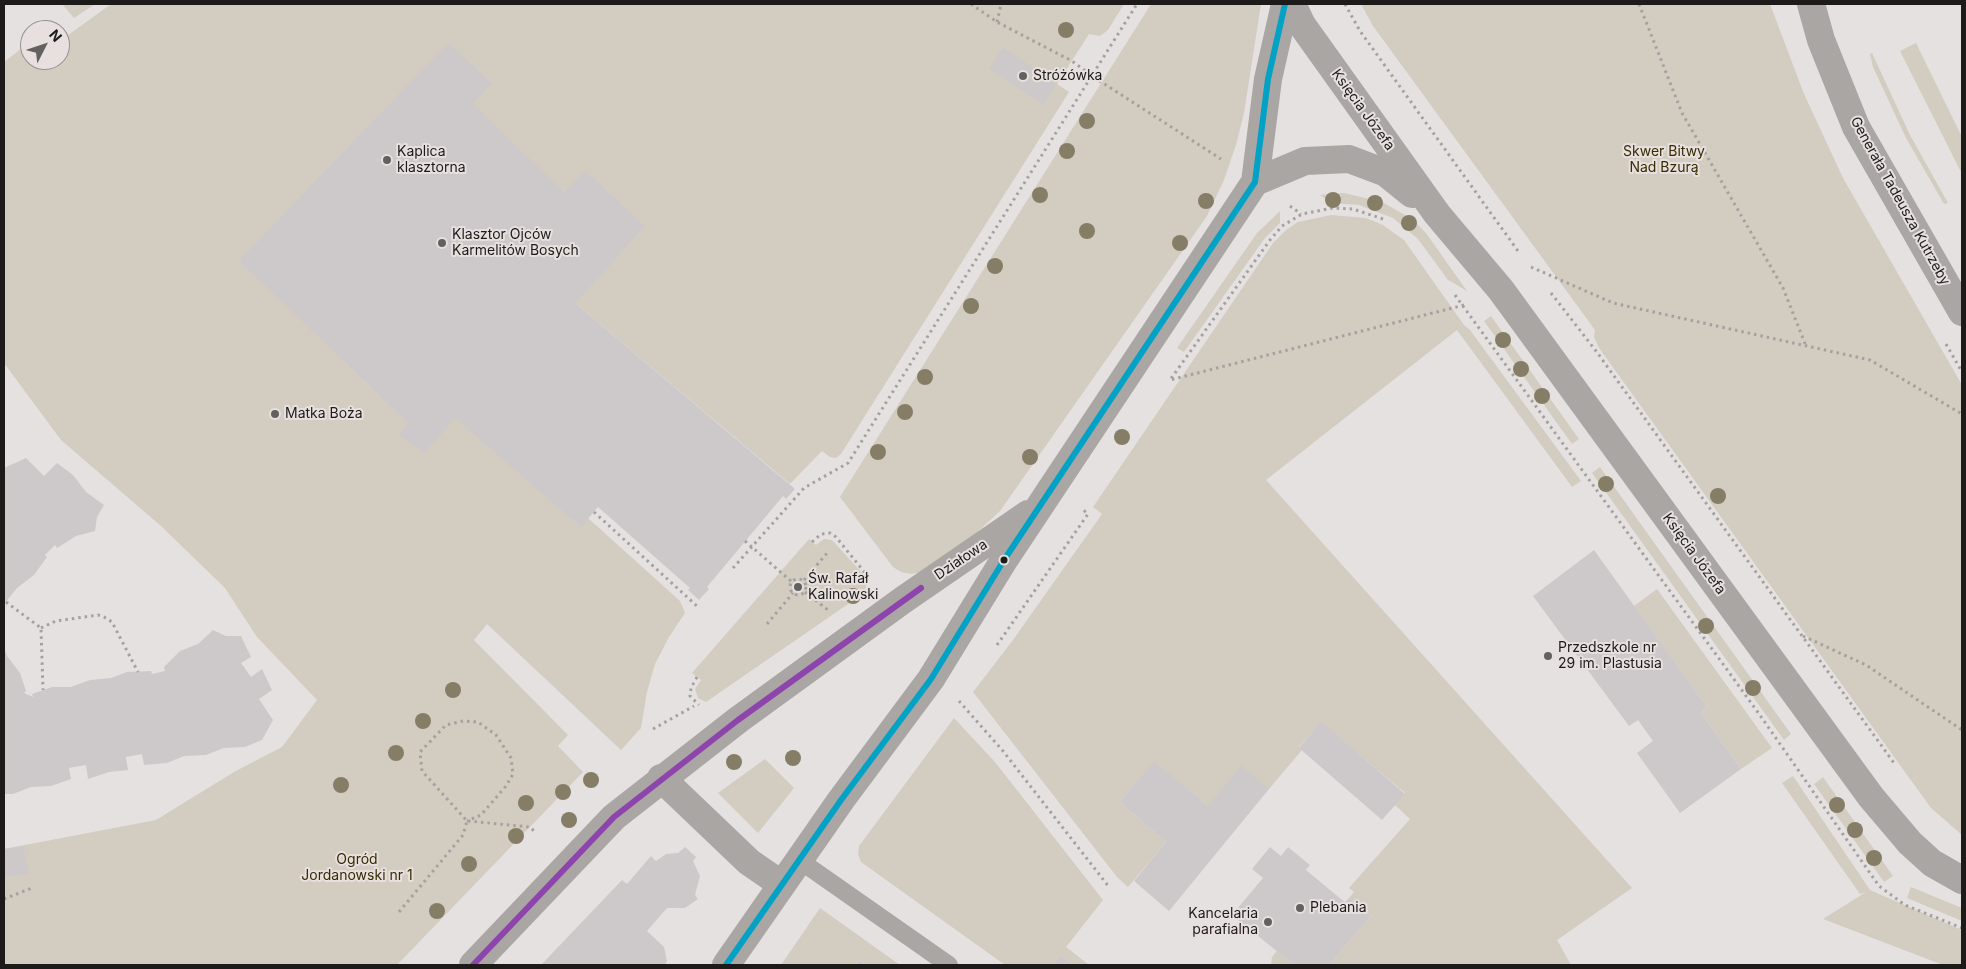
<!DOCTYPE html>
<meta charset="utf-8">
<style>
body{margin:0}
#map{position:relative;width:1966px;height:969px;overflow:hidden;background:#e5e1e1;font-family:Inter,sans-serif}
canvas{display:block}
.frame{position:absolute;inset:0;border:5px solid #1d1b1a;pointer-events:none}
.north{position:absolute;left:20px;top:20px;width:50px;height:50px;box-sizing:border-box;background:#e7e0df;border:1px solid #969190;border-radius:50%;rotate:49deg;font-size:14px;font-weight:700;line-height:20px;text-align:center;color:#1d1b1a}
.north::after{content:'';display:block;margin:auto;width:18px;height:22px;background:#636060;clip-path:polygon(50% 0,100% 100%,50% 72%,0 100%)}
</style>
<div id="map">
<canvas width="1966" height="969"></canvas>
<div class="frame"></div>
<div class="north">N</div>
</div>
<script>
const c = document.querySelector('canvas').getContext('2d');
c.lineJoin = 'round';
function paint(path, color) {
  c.fillStyle = color;
  c.fill(path, 'evenodd');
}
function toPath(rows) {
  const path = new Path2D();
  for (const r of rows) {
    if (r.length === 3) {
      path.moveTo(r[0] + r[2], r[1]);
      path.arc(r[0], r[1], r[2], 0, 2 * Math.PI);
      continue;
    }
    path.moveTo(r[0], r[1]);
    for (let i = 2; i < r.length; i += 2) path.lineTo(r[i], r[i + 1]);
  }
  return path;
}
function stroke(path, color, width, dash) {
  c.strokeStyle = color;
  c.lineWidth = width;
  c.lineCap = dash ? 'butt' : 'round';
  c.setLineDash(dash || []);
  c.stroke(path);
}
function drawText(font, color, halo, rows, align = 'center') {
  c.font = font + ' Inter,sans-serif';
  c.lineWidth = 4;
  c.setLineDash([]);
  c.textBaseline = 'middle';
  c.strokeStyle = halo;
  c.fillStyle = color;
  for (const [text, x, y, turn = 0] of rows) {
    c.save();
    c.translate(x, y);
    c.rotate((+turn || 0) * Math.PI / 180);
    c.textAlign = isNaN(turn) ? turn : align;
    if (halo) c.strokeText(text, 0, 0);
    c.fillText(text, 0, 0);
    c.restore();
  }
}
paint(toPath([
 [62,4,95,4,74,18],
 [111,4,1124,4,1108,30,1100,36,1089,34,1057,84,1069,92,841,454,836,458,830,457,822,451,790,484,575,303,572,519,580,526,588,518,680,601,685,613,669,637,655,664,647,692,641,728,621,750,487,624,474,640,568,735,558,746,583,772,397,965,4,965,4,849,156,820,234,772,282,747,317,700,257,637,225,588,161,526,61,440,4,363,4,62,30,42,30,60,60,60,60,41],
 [1151,4,1261,4,1244,113,1236,145,1224,180,1207,216,1000,511,962,546,922,572,911,574,901,572,893,567,840,497],
 [1361,4,1770,4,1804,94,1843,178,1962,385,1962,835,1931,808,1599,348,1594,337,1595,330,1373,26],
 [1916,43,1962,137,1962,174,1900,51],
 [1872,53,1910,135,1948,203,1944,204,1906,138,1873,67,1870,54],
 [1344,193,1382,202,1412,219,1426,233,1467,291,1448,280,1418,239,1393,218,1359,205,1332,203,1320,195],
 [1280,211,1280,223,1265,238,1184,352,1177,348,1257,233],
 [1331,215,1366,218,1383,225,1404,240,1464,325,1470,330,1581,481,1572,487,1457,330,1266,480,1632,888,1557,940,1571,965,1329,965,1371,916,1349,898,1354,892,1349,888,1410,819,1395,805,1405,793,1321,722,1299,747,1302,750,1269,789,1208,806,1154,762,1120,802,1166,842,1128,887,1117,877,973,692,1013,640,1102,514,1093,507,1273,243,1286,230,1298,222],
 [1491,316,1579,439,1572,444,1484,321],
 [1600,467,1791,734,1784,740,1592,473],
 [809,539,816,545,824,539,832,540,864,575,867,584,864,593,706,702,698,698,695,689,701,680,692,673],
 [1657,589,1772,748,1741,769,1701,713,1707,707,1634,606],
 [954,718,995,762,1103,900,1066,947,1089,965,1073,965,1060,955,1052,965,1005,965,861,862,858,854,859,846],
 [765,759,794,788,758,833,718,793],
 [1793,776,1870,890,1962,930,1962,965,1943,965,1823,919,1866,892,1860,894,1782,783],
 [1823,777,1893,876,1884,882,1814,784],
 [1911,887,1962,908,1962,921,1907,898],
 [820,908,900,965,867,965,860,960,856,965,781,965],
 [1277,951,1294,965,1271,965,1272,957]
]), '#d2ccc1');
paint(toPath([
 [448,43,492,83,473,104,564,192,585,171,645,226,575,303,795,489,786,499,783,496,707,587,709,589,699,600,688,590,690,588,598,507,581,527,455,418,424,453,399,435,409,423,239,261],
 [1003,47,1056,84,1043,105,989,68],
 [26,458,44,476,57,463,73,475,86,492,104,505,97,517,95,531,76,536,57,548,55,545,45,555,47,557,34,575,17,588,4,604,4,468],
 [1594,550,1707,707,1701,713,1741,769,1680,813,1637,753,1653,741,1638,720,1629,726,1533,596],
 [213,630,226,636,241,636,251,657,241,663,251,677,262,669,272,690,259,699,273,720,262,740,245,747,224,748,206,755,184,756,167,763,144,765,142,754,126,757,128,770,109,772,88,779,86,765,69,768,71,779,51,786,31,787,13,794,4,794,4,648,7,656,20,673,26,691,24,693,33,697,32,694,52,687,71,687,90,680,111,678,127,672,151,671,152,674,165,671,164,667,180,651,198,644],
 [1321,721,1405,794,1382,820,1299,748],
 [1154,761,1208,806,1241,766,1269,789,1169,911,1134,881,1166,842,1120,802],
 [23,846,29,873,4,877,4,849],
 [685,847,696,857,693,861,700,876,695,895,698,899,685,908,667,908,647,931,664,947,667,961,665,965,541,965,622,880,627,884,651,856,656,861,666,854,678,853],
 [1270,847,1281,856,1288,847,1310,865,1306,870,1341,899,1345,902,1349,898,1371,916,1329,965,1294,965,1232,915,1263,878,1252,869],
 [1060,955,1073,965,1052,965],
 [860,960,867,965,856,965]
]), '#cdc9ca');
stroke(toPath([
 [971,4,997,22,1072,61,1092,76,1221,159],
 [1345,4,1360,31,1518,251],
 [1639,4,1682,113,1783,288,1806,346],
 [997,22,1001,4],
 [1290,206,1301,214],
 [1383,219,1353,209,1333,208,1302,214,1282,226,1270,240,1170,380,1468,304],
 [1531,267,1613,303,1870,360,1962,414],
 [1551,293,1596,351,1894,763],
 [1455,295,1757,711,1879,886,1905,905,1962,928],
 [1946,344,1962,372],
 [594,512,698,607],
 [745,541,792,582],
 [812,542,821,534,830,533,836,537,870,579],
 [733,568,804,488,848,463,1137,4],
 [798,587,8],
 [804,580,828,552],
 [805,592,828,610],
 [6,602,41,628,43,690],
 [767,624,793,593],
 [41,628,56,621,98,615,104,617,112,622,138,672],
 [1803,636,1866,665,1962,730],
 [997,645,1088,514,1081,508],
 [697,677,691,688,690,696,699,705],
 [959,701,1003,751,1109,887],
 [653,729,694,706],
 [468,821,530,827,534,831],
 [4,899,32,888],
 [399,912,463,835,467,821,422,771,420,752,446,725,463,721,478,722,496,735,511,758,513,774,506,786,481,815,467,821]
]), '#a4a1a0', 3, [2.5, 4]);
stroke(toPath([
 [799,860,949,965]
]), '#aaa6a3', 18);
stroke(toPath([
 [1292,4,1302,25,1437,214,1501,290,1871,797,1910,843,1932,863,1962,880],
 [1255,182,1305,161,1349,159,1386,173,1412,194],
 [661,778,749,862,781,884],
 [473,965,614,817,738,720,903,600,1028,514],
 [726,965,841,800,931,679,1004,560,1255,182,1268,79,1285,4]
]), '#aaa6a3', 28);
stroke(toPath([
 [1811,4,1821,40,1856,127,1962,312]
]), '#aaa6a3', 28);
stroke(toPath([
 [473,965,614,817,738,720,921,588]
]), '#8e44ad', 6);
stroke(toPath([
 [726,965,841,800,931,679,1004,560,1255,182,1268,79,1285,4]
]), '#01a2c5', 6);
c.fillStyle = '#867d66';
for (const [x, y] of [
 [1066,30],
 [1087,121],
 [1067,151],
 [1040,195],
 [1333,200],
 [1206,201],
 [1375,203],
 [1409,223],
 [1087,231],
 [1180,243],
 [995,266],
 [971,306],
 [1503,340],
 [1521,369],
 [925,377],
 [1542,396],
 [905,412],
 [1122,437],
 [878,452],
 [1030,457],
 [1606,484],
 [1718,496],
 [853,596],
 [1706,626],
 [1753,688],
 [453,690],
 [423,721],
 [396,753],
 [793,758],
 [734,762],
 [591,780],
 [341,785],
 [563,792],
 [526,803],
 [1837,805],
 [569,820],
 [1855,830],
 [516,836],
 [1874,858],
 [469,864],
 [437,911]
]) {
  c.beginPath();
  c.arc(x, y, 8, 0, 2 * Math.PI);
  c.fill();
}
for (const [x, y, r, color] of [
 [1023,76,5,"#636060"],
 [387,160,5,"#636060"],
 [442,243,5,"#636060"],
 [275,414,5,"#636060"],
 [1004,560,4.5,"#1d1b1a"],
 [798,587,5,"#636060"],
 [1548,656,5,"#636060"],
 [1300,908,5,"#636060"],
 [1268,922,5,"#636060"]
]) {
  const dot = new Path2D();
  dot.arc(x, y, r, 0, 2 * Math.PI);
  c.fillStyle = color;
  c.fill(dot);
  stroke(dot, '#e7e0df', 2);
}
drawText('14px', '#1d1b1a', '#e7e0df', [
 ["Stróżówka",1033,76],
 ["Kaplica",397,152],
 ["klasztorna",397,168],
 ["Klasztor Ojców",452,235],
 ["Karmelitów Bosych",452,251],
 ["Matka Boża",285,414],
 ["Św. Rafał",808,579],
 ["Kalinowski",808,595],
 ["Przedszkole nr",1558,648],
 ["29 im. Plastusia",1558,664],
 ["Plebania",1310,908],
 ["Kancelaria",1258,914,"right"],
 ["parafialna",1258,930,"right"]
], 'left');
drawText('14px', '#1d1b1a', '#e7e0df', [
 ["Księcia Józefa",1363,110,54],
 ["Generała Tadeusza Kutrzeby",1900,201,61],
 ["Księcia Józefa",1694,554,54],
 ["Działowa",961,560,-34]
]);
drawText('14px', '#392b01', '#e7e0df', [
 ["Skwer Bitwy",1664,152],
 ["Nad Bzurą",1664,168],
 ["Ogród",357,860],
 ["Jordanowski nr 1",357,876]
]);
</script>
